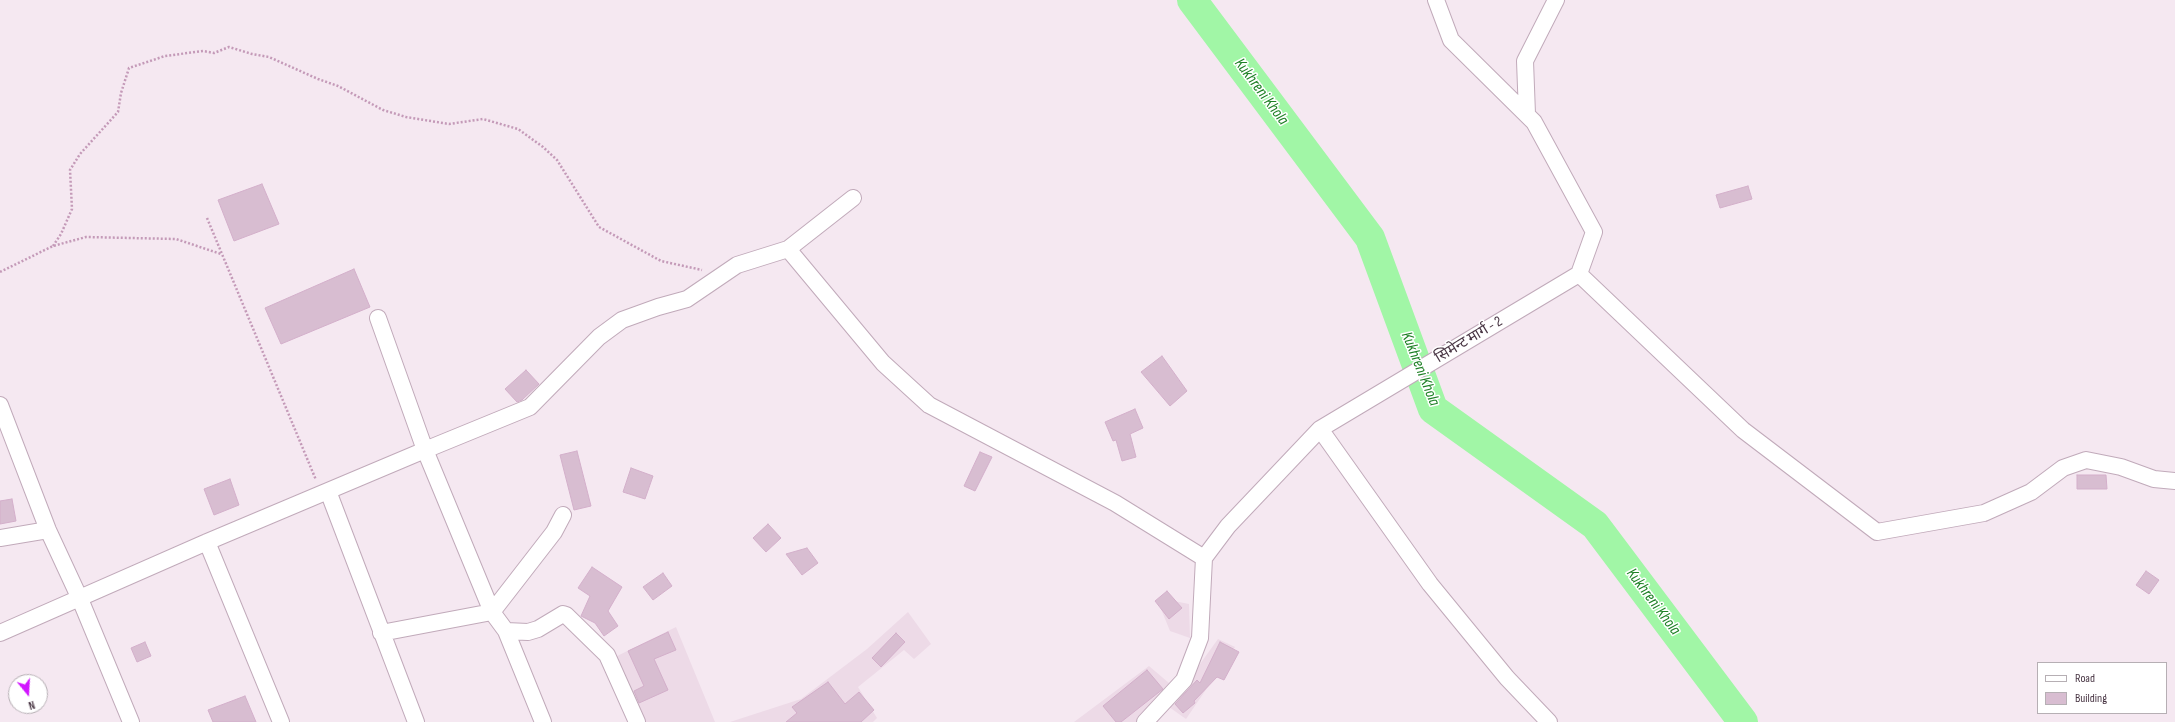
<!DOCTYPE html>
<meta charset="utf-8">
<style>
body{margin:0}
#map{position:relative;width:2175px;height:722px;overflow:hidden;background:#f5e8f1;font-family:"Sofia Sans Condensed",sans-serif}
canvas{display:block}
.legend{position:absolute;left:2037px;top:662px;width:130px;height:52px;box-sizing:border-box;background:#fff;border:1px solid #b6afb4;margin:0;padding:5px 7px;list-style:none;font-size:12px;color:#493644}
.legend li{display:flex;align-items:center;gap:8px;height:20px}
.legend b{width:20px;border:1px solid #b6afb4}
.north{position:absolute;left:8px;top:674px;width:40px;height:40px;box-sizing:border-box;background:#fff;border:1px solid #b6afb4;border-radius:50%;rotate:162deg;font-size:11px;font-weight:700;line-height:16px;text-align:center;color:#493644}
.north::after{content:'';display:block;margin:auto;width:14px;height:18px;background:#d115ff;clip-path:polygon(50% 0,100% 100%,50% 72%,0 100%)}
</style>
<div id="map">
<canvas width="2175" height="722"></canvas>
<ul class="legend">
<li><b style="height:5px;background:#fff"></b>Road</li>
<li><b style="height:11px;background:#d8bdd1"></b>Building</li>
</ul>
<div class="north">N</div>
</div>
<script>
const c = document.querySelector('canvas').getContext('2d');
c.lineJoin = 'round';
function paint(path, color) {
  c.fillStyle = color;
  c.fill(path, 'evenodd');
}
function toPath(rows) {
  const path = new Path2D();
  for (const r of rows) {
    path.moveTo(r[0], r[1]);
    for (let i = 2; i < r.length; i += 2) path.lineTo(r[i], r[i + 1]);
  }
  return path;
}
function stroke(path, color, width, dash) {
  c.strokeStyle = color;
  c.lineWidth = width;
  c.lineCap = dash ? 'butt' : 'round';
  c.setLineDash(dash || []);
  c.stroke(path);
}
function drawText(font, color, halo, rows, align = 'center') {
  c.font = font + ' "Sofia Sans Condensed","Noto Sans Devanagari",sans-serif';
  c.lineWidth = 3;
  c.setLineDash([]);
  c.textBaseline = 'middle';
  c.strokeStyle = halo;
  c.fillStyle = color;
  for (const [text, x, y, turn = 0] of rows) {
    c.save();
    c.translate(x, y);
    c.rotate((+turn || 0) * Math.PI / 180);
    c.textAlign = isNaN(turn) ? turn : align;
    if (halo) c.strokeText(text, 0, 0);
    c.fillText(text, 0, 0);
    c.restore();
  }
}
paint(toPath([
 [1164,599,1189,604,1190,638,1170,631,1161,609],
 [908,612,931,644,914,659,904,650,858,687,877,718,873,722,730,722,801,699,867,649],
 [676,627,715,722,637,722,609,660],
 [1218,639,1235,647,1186,719,1169,707],
 [1149,666,1176,689,1137,722,1074,722]
]), '#eddae7');
stroke(toPath([
 [1192,0,1370,238,1433,409,1595,525,1743,722]
]), '#a1f6a6', 30);
const building = toPath([
 [262,184,279,224,234,241,218,200,262,184],
 [1748,186,1752,199,1720,208,1716,195,1748,186],
 [354,269,370,307,281,344,265,308,354,269],
 [1162,356,1187,391,1170,406,1141,372,1162,356],
 [526,370,539,384,522,400,517,402,505,389,526,370],
 [1135,409,1143,428,1130,434,1136,457,1122,461,1116,440,1113,441,1105,422,1135,409],
 [577,451,591,506,574,510,560,455,577,451],
 [980,452,992,457,975,491,964,486,980,452],
 [631,468,653,476,645,499,623,492,631,468],
 [2077,475,2106,475,2107,489,2077,489,2077,475],
 [230,479,239,505,214,515,204,489,230,479],
 [12,499,16,521,0,524,0,501,12,499],
 [768,524,781,538,766,552,753,538,768,524],
 [807,548,818,563,802,575,786,554,807,548],
 [592,567,622,587,608,611,618,626,604,636,595,623,581,616,590,596,578,588,592,567],
 [2146,571,2159,580,2149,594,2136,585,2146,571],
 [663,573,672,586,653,600,643,587,663,573],
 [1167,591,1182,608,1169,619,1155,601,1167,591],
 [668,632,676,650,654,659,668,690,639,703,634,691,644,686,628,651,668,632],
 [896,633,905,642,881,667,872,658,896,633],
 [145,642,151,656,137,662,131,648,145,642],
 [1220,642,1239,652,1224,680,1217,677,1194,701,1195,703,1183,713,1175,704,1197,680,1200,683,1220,642],
 [1147,670,1163,689,1121,722,1116,722,1103,706,1147,670],
 [828,682,845,704,859,692,874,710,861,722,786,722,797,713,792,707,828,682],
 [245,696,256,722,213,722,208,710,245,696]
]);
paint(building, '#d8bdd1');
stroke(building, '#d3afca', 1);
const minor = toPath([
 [1527,114,1525,61,1556,0],
 [788,249,883,363,929,405,1115,503,1204,558],
 [1579,274,1743,430,1877,532,1984,513,2031,492,2063,468,2086,460,2121,467,2154,479,2175,481],
 [378,318,425,450,530,407,599,337,622,320,658,307,687,299,737,265,788,249,853,198],
 [0,405,48,530,80,599,131,722],
 [1320,429,1430,584,1507,678,1549,722],
 [328,491,416,722],
 [0,538,48,530],
 [207,542,281,722],
 [506,631,528,632,538,629,563,614,566,615,607,655,637,722],
 [0,633,207,542,425,450,492,612,506,631,543,722],
 [381,633,492,612,554,532,563,515],
 [1145,722,1184,680,1200,638,1204,558,1228,526,1320,429,1579,274,1594,232,1534,122,1451,40,1436,0]
]);
stroke(minor, '#c1aaba', 18);
stroke(toPath([
 [207,218,316,480],
 [53,246,61,234,72,209,70,170,80,154,118,112,121,93,129,68,165,56,203,51,214,53,229,47,252,54,269,57,318,79,338,86,383,110,406,117,449,124,483,119,518,129,543,147,557,160,599,227,661,261,702,270],
 [0,272,53,246,86,237,176,239,221,254]
]), '#c49ab8', 2.5, [2, 2]);
stroke(minor, '#fff', 16);
drawText('15px', '#493644', '#fff', [
 ["सिमेन्ट मार्ग - 2",1469,340,-31]
]);
drawText('italic 16px', '#1f8126', '#fff', [
 ["Kukhreni Khola",1261,92,53],
 ["Kukhreni Khola",1420,369,68],
 ["Kukhreni Khola",1653,602,53]
]);
</script>
